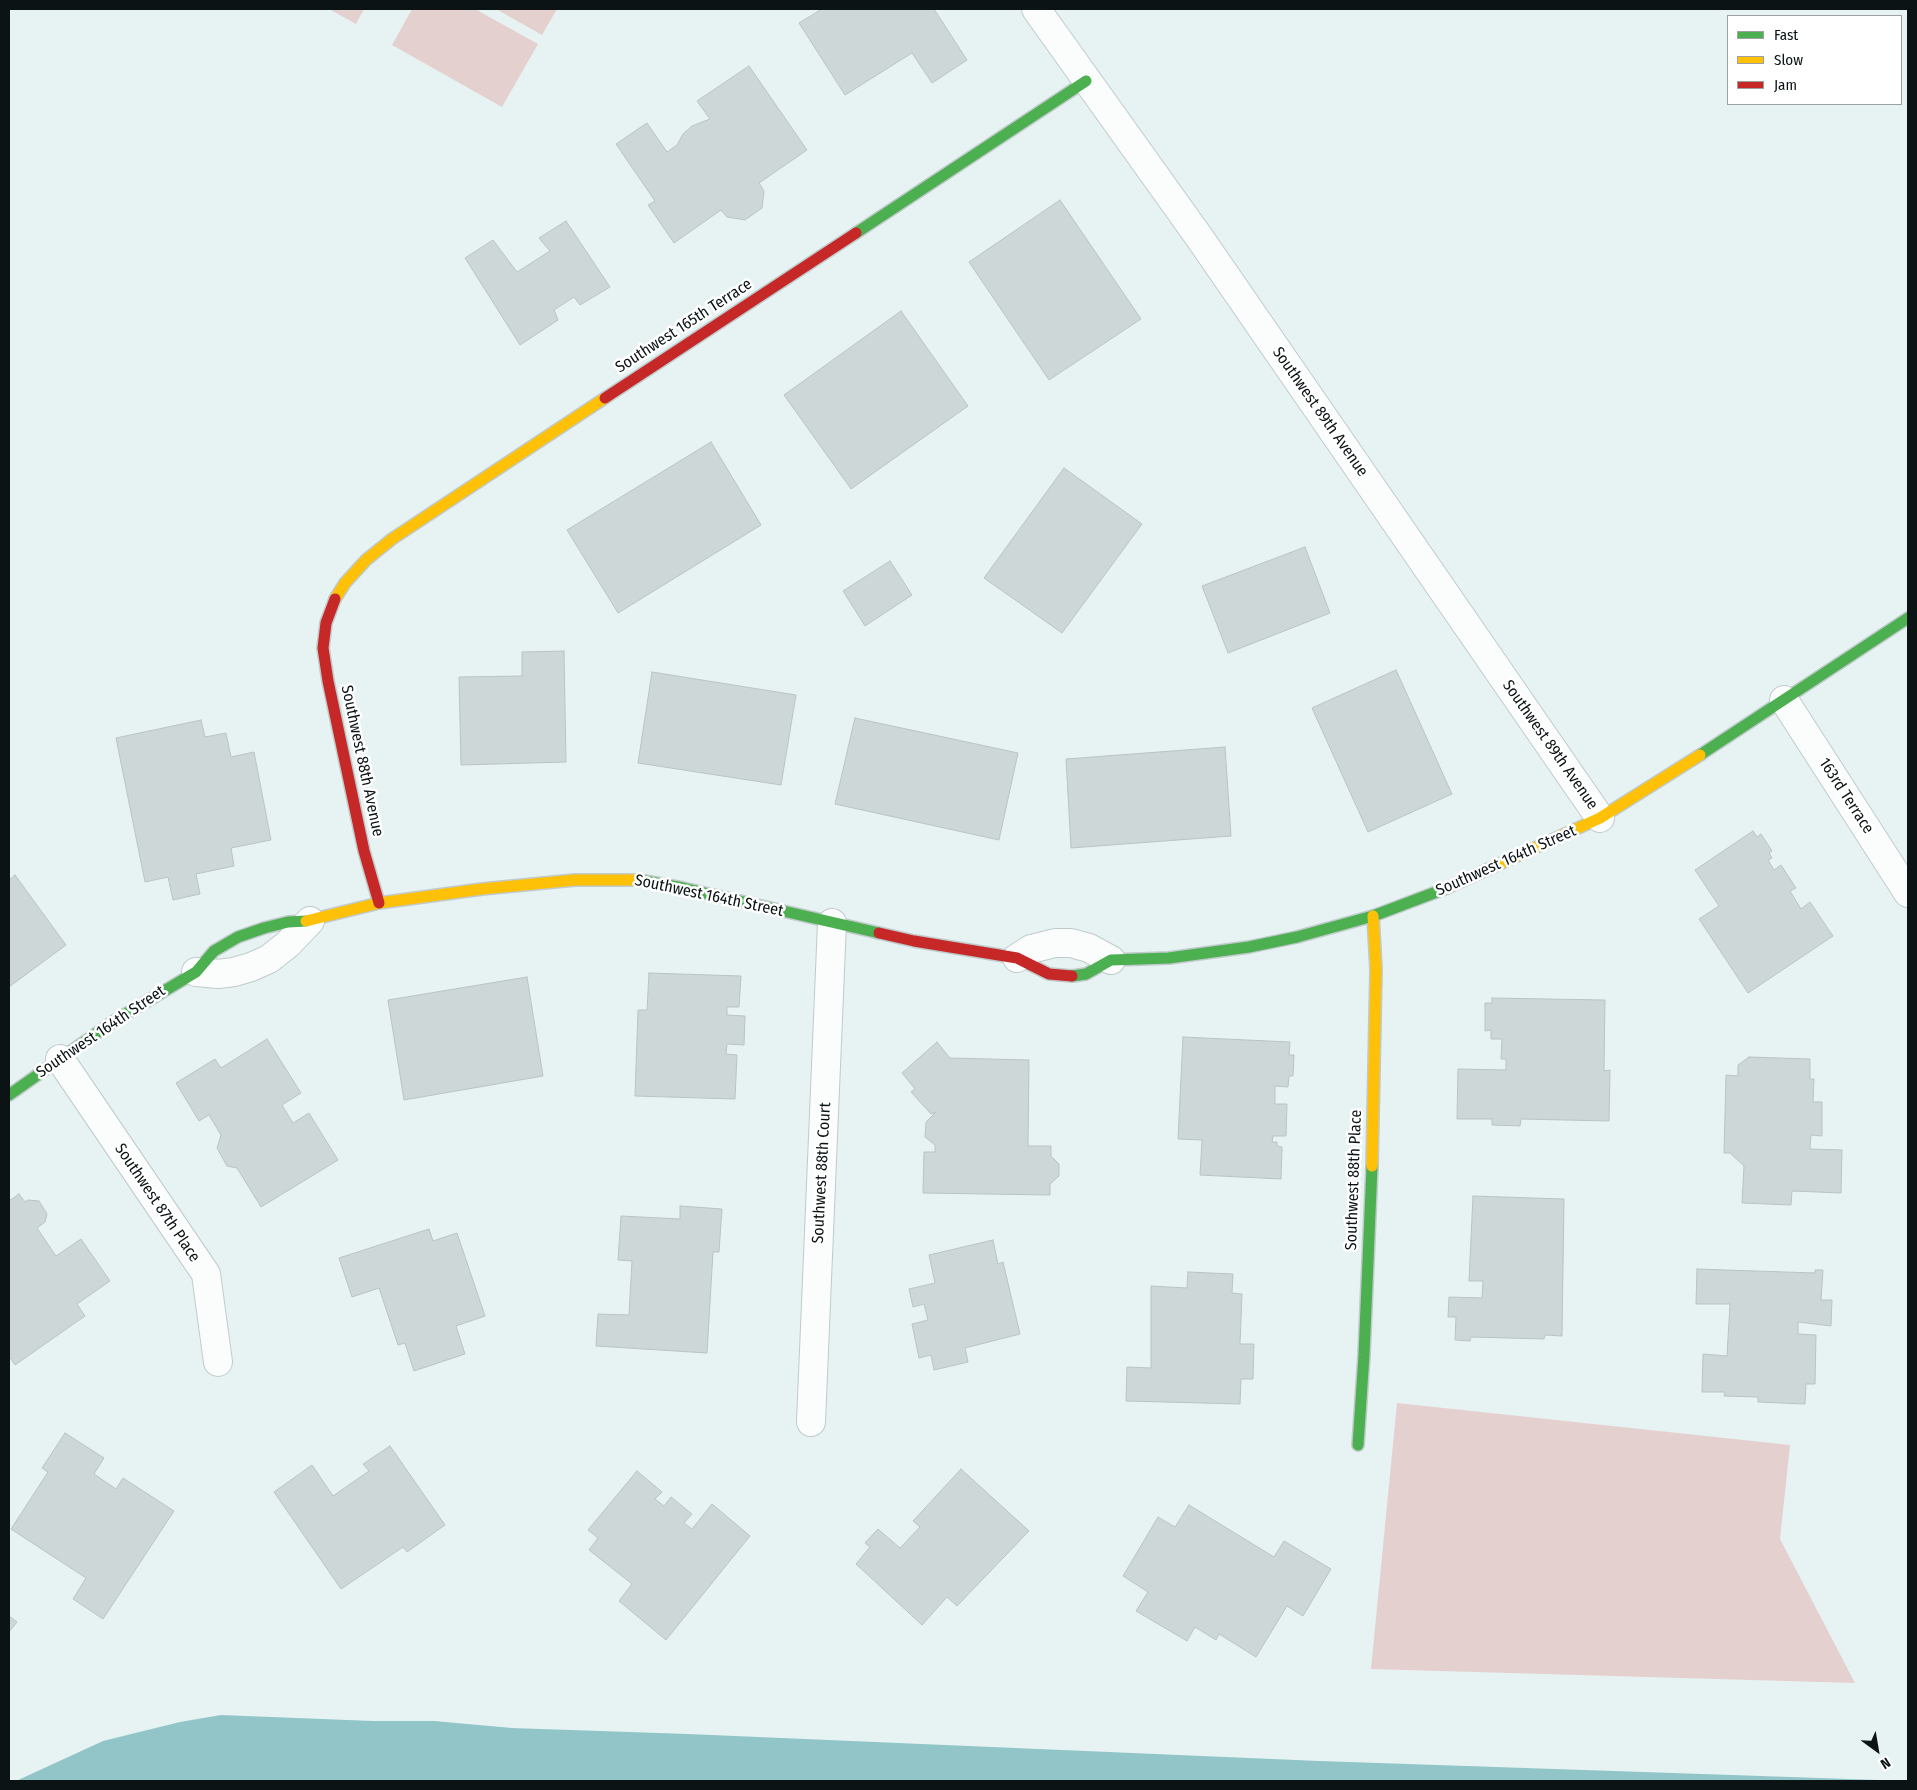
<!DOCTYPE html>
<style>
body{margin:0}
#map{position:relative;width:1917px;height:1790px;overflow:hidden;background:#e7f3f3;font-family:"Fira Sans Condensed",sans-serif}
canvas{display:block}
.frame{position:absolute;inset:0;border:10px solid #0b1314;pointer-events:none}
.legend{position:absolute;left:1727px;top:15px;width:175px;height:90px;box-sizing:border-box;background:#fff;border:1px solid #9da1a1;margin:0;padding:6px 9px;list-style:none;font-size:15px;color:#0b1314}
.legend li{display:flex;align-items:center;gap:10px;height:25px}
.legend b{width:25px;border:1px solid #9da1a1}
.north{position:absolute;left:1852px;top:1725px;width:50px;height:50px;-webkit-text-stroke:4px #fff;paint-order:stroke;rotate:148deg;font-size:14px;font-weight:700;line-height:20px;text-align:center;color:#0b1314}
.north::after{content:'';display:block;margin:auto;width:18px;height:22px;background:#0b1314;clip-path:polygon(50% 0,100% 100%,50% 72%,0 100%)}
</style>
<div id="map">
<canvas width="1917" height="1790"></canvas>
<div class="frame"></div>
<ul class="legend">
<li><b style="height:6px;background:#4caf50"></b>Fast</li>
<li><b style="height:6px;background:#ffc107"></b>Slow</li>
<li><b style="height:6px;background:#c62828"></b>Jam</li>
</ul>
<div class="north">N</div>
</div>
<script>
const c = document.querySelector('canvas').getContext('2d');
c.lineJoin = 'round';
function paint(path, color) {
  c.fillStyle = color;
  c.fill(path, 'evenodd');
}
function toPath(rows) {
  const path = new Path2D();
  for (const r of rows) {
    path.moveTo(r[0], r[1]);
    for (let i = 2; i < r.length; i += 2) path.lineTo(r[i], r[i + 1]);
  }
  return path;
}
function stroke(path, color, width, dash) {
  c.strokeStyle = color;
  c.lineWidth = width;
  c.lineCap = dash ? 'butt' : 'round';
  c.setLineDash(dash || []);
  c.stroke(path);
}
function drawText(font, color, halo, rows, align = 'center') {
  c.font = font + ' "Fira Sans Condensed",sans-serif';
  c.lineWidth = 5;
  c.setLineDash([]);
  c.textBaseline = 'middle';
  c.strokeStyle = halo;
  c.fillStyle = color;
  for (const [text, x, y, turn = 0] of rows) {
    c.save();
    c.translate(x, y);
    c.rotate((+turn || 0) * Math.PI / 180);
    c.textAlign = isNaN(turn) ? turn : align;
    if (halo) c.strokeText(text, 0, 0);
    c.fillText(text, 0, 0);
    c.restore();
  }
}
paint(toPath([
 [329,9,364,9,356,24],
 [412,9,475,9,538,44,502,107,392,45],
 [496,9,557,9,542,35],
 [1397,1403,1790,1445,1780,1539,1855,1683,1371,1669]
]), '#e4d0ce');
paint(toPath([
 [221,1715,373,1721,434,1721,512,1728,688,1734,1319,1761,1908,1781,16,1781,103,1741,180,1722]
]), '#91c5c8');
const building = toPath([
 [822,9,934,9,967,60,932,83,912,53,845,95,799,23,822,9],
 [749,66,807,150,759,183,764,191,762,208,745,220,727,217,721,210,674,243,648,205,655,201,616,144,647,123,667,152,677,145,683,134,692,126,710,119,697,101,749,66],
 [1060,200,1141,319,1049,380,969,262,1060,200],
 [566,221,610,287,580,305,574,297,554,310,558,320,520,345,465,258,493,240,517,272,550,251,539,238,566,221],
 [901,311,968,406,851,489,784,395,901,311],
 [711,442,761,525,618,613,567,530,711,442],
 [1064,468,1142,524,1062,633,984,578,1064,468],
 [1305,547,1330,613,1228,653,1202,586,1305,547],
 [890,561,912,595,865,626,843,591,890,561],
 [564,651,566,762,461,765,459,677,522,676,522,652,564,651],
 [1396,670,1452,794,1368,832,1312,708,1396,670],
 [652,672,796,695,781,785,638,763,652,672],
 [855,718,1018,753,999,840,835,804,855,718],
 [201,720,205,737,226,733,231,757,254,752,271,840,231,848,234,866,196,874,200,894,173,900,168,877,145,882,116,738,201,720],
 [1225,747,1231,836,1071,848,1066,759,1225,747],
 [1753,831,1757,837,1761,834,1772,851,1769,853,1772,858,1768,860,1774,870,1781,865,1796,888,1790,891,1801,909,1810,902,1833,936,1748,993,1699,919,1719,906,1695,870,1753,831],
 [15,875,66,945,9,987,9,880,15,875],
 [649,973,741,976,739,1007,727,1007,727,1015,745,1016,744,1045,727,1044,726,1054,737,1055,735,1099,635,1096,638,1010,647,1010,649,973],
 [527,977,543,1076,404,1100,388,1000,527,977],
 [1492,998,1605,1000,1604,1071,1610,1070,1609,1121,1521,1119,1520,1126,1492,1125,1492,1119,1457,1119,1458,1069,1506,1070,1506,1059,1501,1059,1502,1039,1491,1039,1491,1030,1485,1031,1485,1003,1492,1003,1492,998],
 [1183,1037,1290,1042,1289,1055,1294,1055,1293,1076,1289,1076,1288,1087,1275,1086,1275,1104,1287,1104,1286,1136,1273,1136,1272,1142,1277,1142,1277,1146,1282,1147,1281,1179,1200,1175,1202,1140,1178,1139,1183,1037],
 [267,1039,301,1093,282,1105,293,1123,309,1113,338,1160,261,1207,237,1168,227,1166,217,1148,221,1135,209,1115,199,1121,176,1083,215,1059,221,1068,267,1039],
 [937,1042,950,1058,1029,1060,1028,1146,1051,1146,1051,1156,1059,1164,1059,1176,1050,1184,1050,1195,923,1193,924,1152,935,1152,935,1145,925,1137,926,1122,936,1112,931,1114,911,1092,915,1089,902,1073,937,1042],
 [1749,1057,1810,1059,1810,1079,1814,1079,1813,1102,1822,1102,1822,1136,1811,1135,1810,1149,1842,1150,1841,1193,1792,1191,1791,1205,1742,1203,1744,1166,1730,1153,1724,1153,1726,1075,1738,1076,1738,1065,1749,1057],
 [19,1194,25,1202,28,1200,39,1201,47,1214,45,1222,37,1228,56,1256,81,1239,110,1281,77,1304,85,1316,15,1365,9,1356,9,1201,19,1194],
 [1473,1196,1564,1199,1562,1336,1545,1335,1544,1339,1471,1337,1470,1341,1455,1340,1456,1317,1448,1317,1449,1297,1482,1298,1483,1281,1469,1281,1473,1196],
 [680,1206,722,1209,719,1252,713,1252,707,1353,596,1346,598,1314,629,1315,632,1261,618,1260,621,1216,680,1219,680,1206],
 [429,1229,433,1241,457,1233,485,1316,456,1326,465,1354,414,1371,405,1343,398,1345,379,1288,352,1297,339,1258,429,1229],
 [993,1240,998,1264,1003,1262,1020,1334,965,1348,968,1362,934,1370,931,1355,919,1358,912,1324,928,1320,924,1304,913,1307,909,1289,935,1283,929,1255,993,1240],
 [1697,1269,1815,1273,1815,1270,1823,1270,1821,1300,1832,1300,1831,1326,1798,1322,1798,1334,1816,1335,1815,1384,1806,1384,1805,1404,1758,1402,1758,1397,1724,1396,1725,1392,1702,1392,1703,1354,1727,1356,1730,1304,1696,1304,1697,1269],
 [1188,1272,1233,1274,1232,1293,1242,1294,1240,1344,1254,1344,1253,1379,1241,1379,1240,1404,1126,1401,1127,1367,1151,1368,1151,1286,1187,1288,1188,1272],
 [65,1433,104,1458,94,1474,116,1489,123,1478,174,1511,103,1619,73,1599,86,1578,11,1529,48,1472,42,1468,65,1433],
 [390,1446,445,1525,407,1552,403,1547,341,1589,274,1492,312,1465,333,1496,369,1471,363,1464,390,1446],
 [961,1469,1029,1531,957,1606,947,1597,922,1625,856,1564,870,1547,865,1543,878,1529,900,1548,920,1527,913,1521,961,1469],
 [637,1471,662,1492,655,1499,664,1506,671,1497,692,1514,684,1523,692,1529,712,1504,750,1536,666,1640,619,1601,632,1584,589,1550,598,1538,588,1530,637,1471],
 [1189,1505,1274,1557,1284,1541,1331,1569,1303,1616,1287,1606,1256,1657,1219,1634,1216,1640,1195,1627,1187,1641,1136,1611,1148,1592,1123,1576,1158,1517,1175,1527,1189,1505],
 [9,1616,17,1622,9,1632,9,1616]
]);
paint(building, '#cdd7d8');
stroke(building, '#b9c3c3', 1);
const street = toPath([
 [1036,9,1199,237,1600,818],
 [1784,700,1908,893],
 [1017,958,1031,949,1055,943,1071,943,1089,948,1111,960],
 [196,972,218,974,234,972,251,967,269,959,288,944,310,921],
 [60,1059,206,1274,218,1362],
 [811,1422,832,923]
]);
const fast = toPath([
 [856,233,1086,81],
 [1700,755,1908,618],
 [639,880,683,888,879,933],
 [1072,976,1086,974,1111,960,1169,958,1249,947,1297,937,1373,916,1447,888],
 [9,1095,114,1021,196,972,214,951,238,937,264,928,288,922,306,921],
 [1358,1445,1364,1355,1372,1166]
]);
const slow = toPath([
 [335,599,345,583,366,560,392,539,605,398],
 [1447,888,1600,818,1700,755],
 [306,921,379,903,482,889,575,880,639,880],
 [1372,1166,1376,969,1373,916]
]);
const jam = toPath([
 [605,398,856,233],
 [335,599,326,623,323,648,328,681,364,851,379,903],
 [879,933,914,941,1017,958,1049,974,1072,976]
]);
stroke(street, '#c0cacb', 30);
stroke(fast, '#c0cacb', 14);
stroke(slow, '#c0cacb', 14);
stroke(jam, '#c0cacb', 14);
stroke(street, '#fbfdfd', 28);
stroke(fast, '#4caf50', 11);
stroke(slow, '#ffc107', 11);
stroke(jam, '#c62828', 11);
drawText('16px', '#0b1314', '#fff', [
 ["Southwest 165th Terrace",684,326,-33],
 ["Southwest 89th Avenue",1320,412,55],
 ["Southwest 89th Avenue",1550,745,55],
 ["Southwest 88th Avenue",362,761,78],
 ["163rd Terrace",1846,796,57],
 ["Southwest 164th Street",1506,861,-24],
 ["Southwest 164th Street",709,896,12],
 ["Southwest 164th Street",101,1032,-34],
 ["Southwest 88th Court",822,1173,-87],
 ["Southwest 88th Place",1354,1180,-88],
 ["Southwest 87th Place",157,1203,56]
]);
</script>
